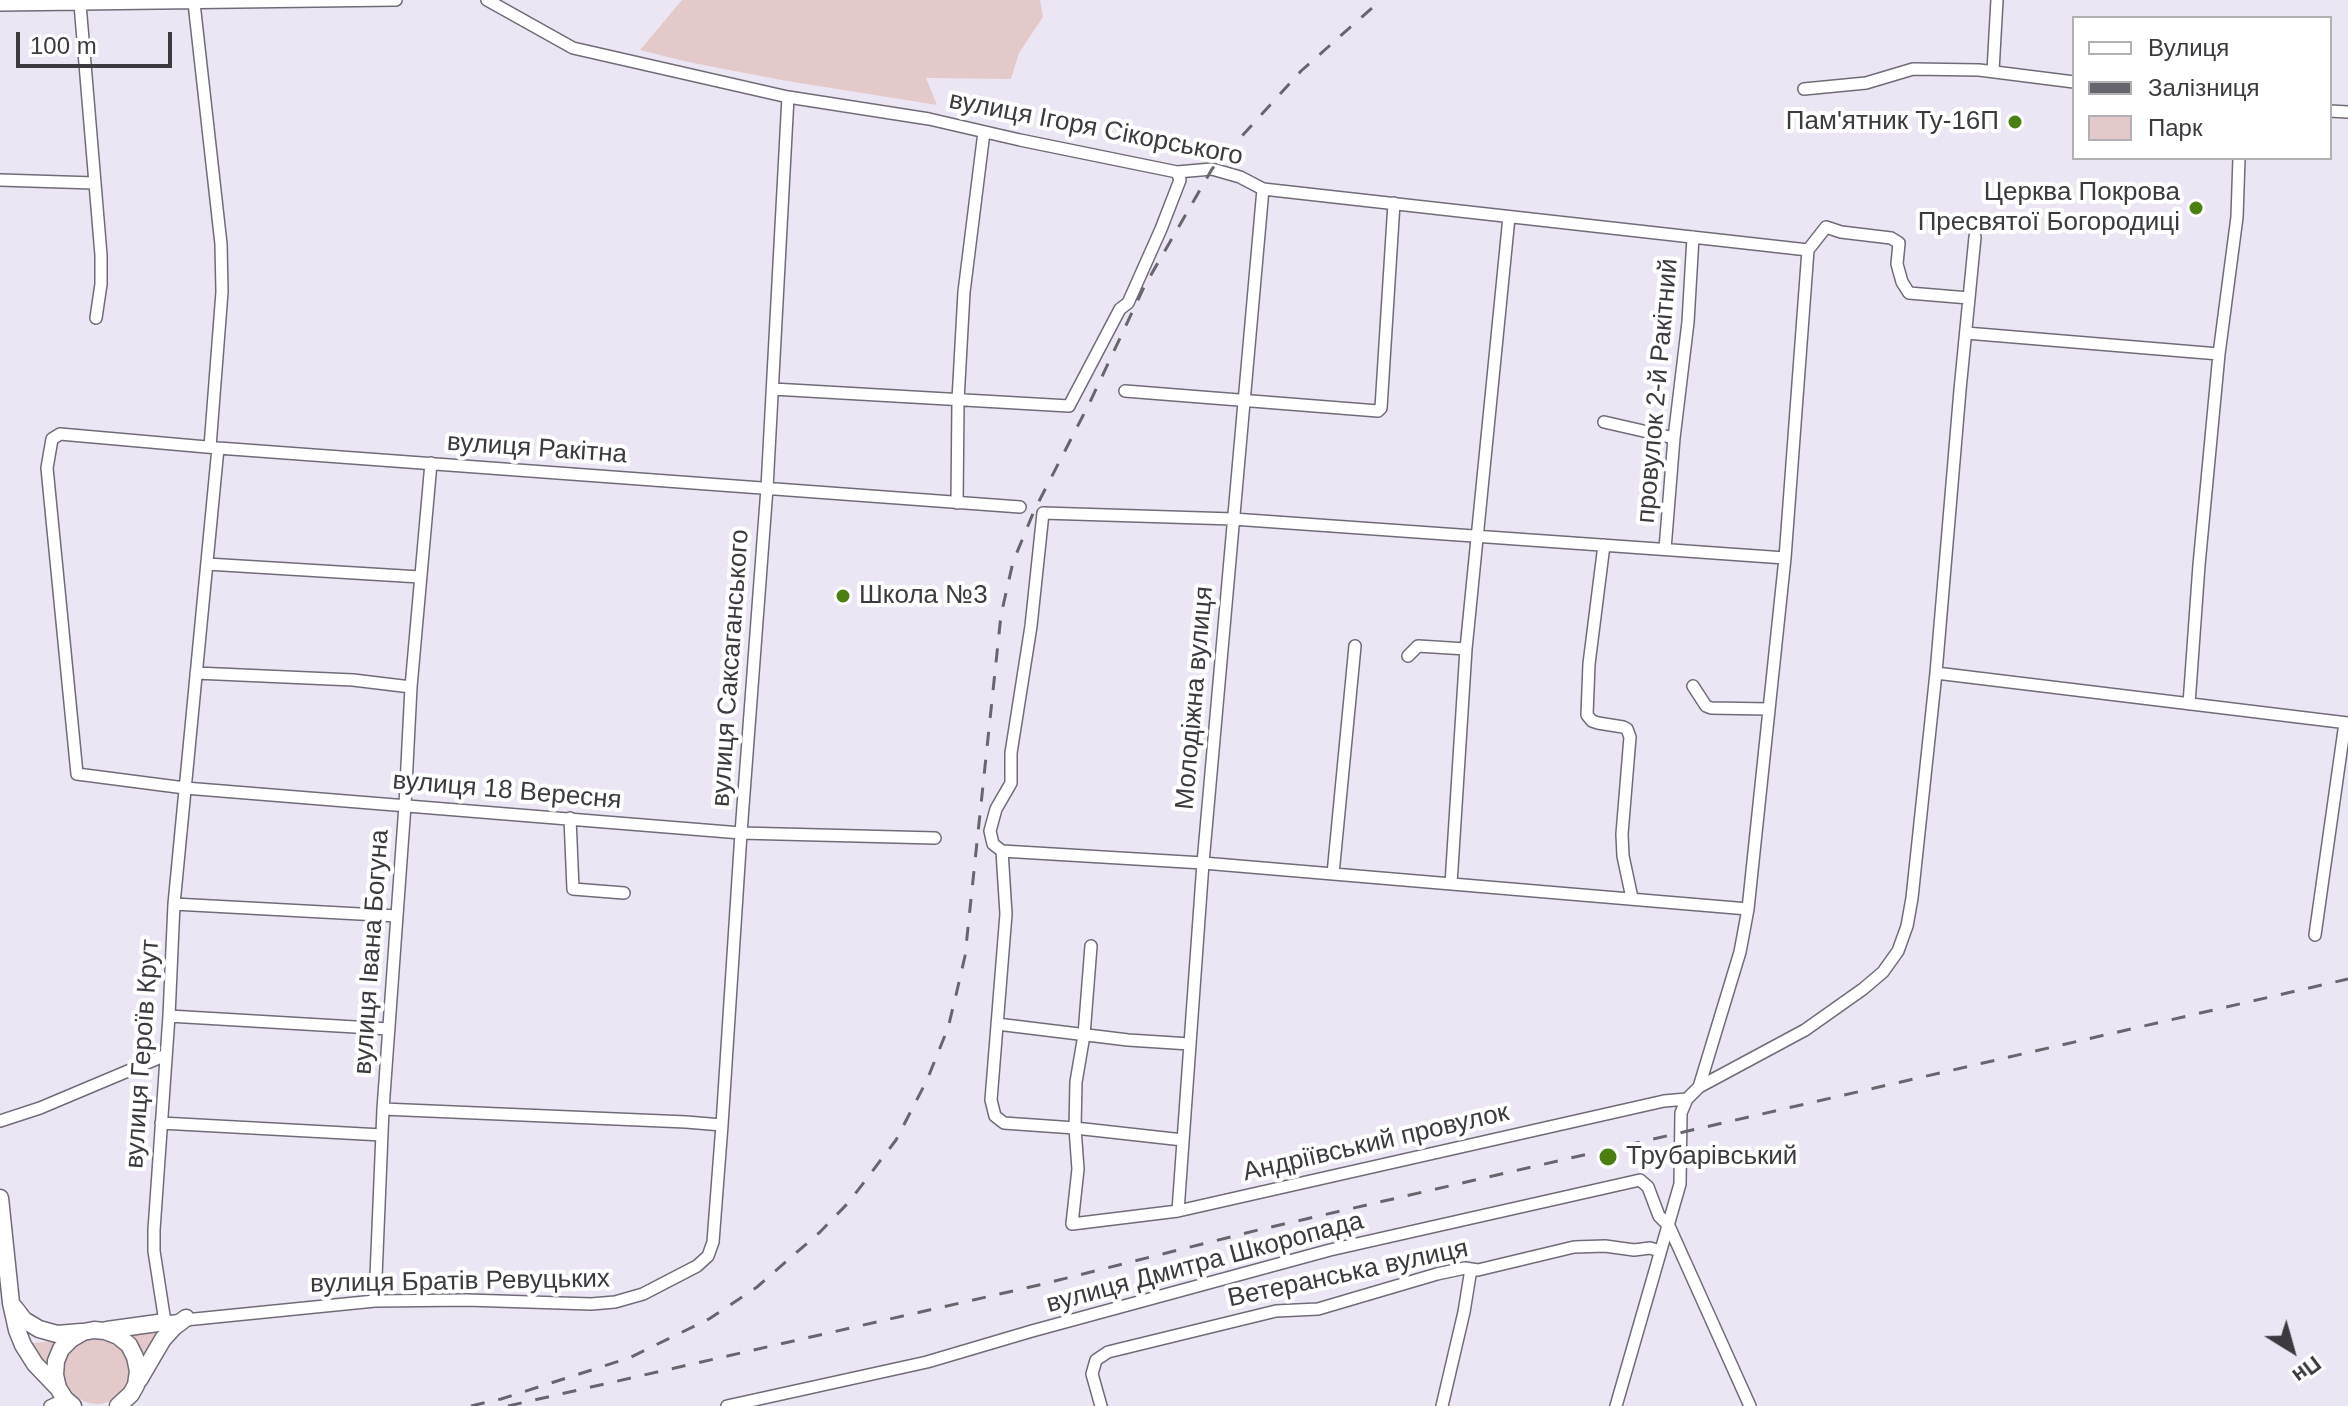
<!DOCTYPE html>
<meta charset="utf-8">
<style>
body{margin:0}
#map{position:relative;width:2348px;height:1406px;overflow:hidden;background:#ece6f4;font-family:Arial,sans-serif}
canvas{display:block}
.legend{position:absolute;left:2072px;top:16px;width:260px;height:144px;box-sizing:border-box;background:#fff;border:2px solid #b1b0b2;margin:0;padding:10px 14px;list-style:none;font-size:24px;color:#3c393f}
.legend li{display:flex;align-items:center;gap:16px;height:40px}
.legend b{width:40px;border:2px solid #b1b0b2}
.north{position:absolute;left:2252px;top:1310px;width:80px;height:80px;-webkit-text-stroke:6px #fff;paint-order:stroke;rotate:143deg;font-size:22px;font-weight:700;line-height:32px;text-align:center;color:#3c393f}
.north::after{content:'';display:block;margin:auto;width:28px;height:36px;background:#3c393f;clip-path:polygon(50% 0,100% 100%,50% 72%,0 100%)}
.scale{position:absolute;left:16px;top:32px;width:156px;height:36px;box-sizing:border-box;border:4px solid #3c393f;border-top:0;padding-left:10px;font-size:24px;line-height:28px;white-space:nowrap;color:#3c393f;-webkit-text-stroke:6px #fff;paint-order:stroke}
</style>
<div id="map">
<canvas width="2348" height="1406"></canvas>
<ul class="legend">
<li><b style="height:10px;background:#fff"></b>Вулиця</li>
<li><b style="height:10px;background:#69656d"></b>Залізниця</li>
<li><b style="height:22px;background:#e4c9ca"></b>Парк</li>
</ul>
<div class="north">Пн</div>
<div class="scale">100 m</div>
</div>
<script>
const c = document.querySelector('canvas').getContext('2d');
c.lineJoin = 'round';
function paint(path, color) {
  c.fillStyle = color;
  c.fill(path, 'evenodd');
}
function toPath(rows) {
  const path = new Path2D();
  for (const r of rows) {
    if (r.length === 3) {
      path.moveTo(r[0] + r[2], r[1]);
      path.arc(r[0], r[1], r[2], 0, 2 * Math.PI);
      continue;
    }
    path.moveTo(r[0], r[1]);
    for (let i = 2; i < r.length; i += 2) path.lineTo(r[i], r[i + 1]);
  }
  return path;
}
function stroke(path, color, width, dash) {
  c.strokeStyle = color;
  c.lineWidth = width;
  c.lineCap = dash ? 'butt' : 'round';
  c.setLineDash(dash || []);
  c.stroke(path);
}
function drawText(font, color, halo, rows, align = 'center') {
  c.font = font + ' Arial,sans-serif';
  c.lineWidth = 8;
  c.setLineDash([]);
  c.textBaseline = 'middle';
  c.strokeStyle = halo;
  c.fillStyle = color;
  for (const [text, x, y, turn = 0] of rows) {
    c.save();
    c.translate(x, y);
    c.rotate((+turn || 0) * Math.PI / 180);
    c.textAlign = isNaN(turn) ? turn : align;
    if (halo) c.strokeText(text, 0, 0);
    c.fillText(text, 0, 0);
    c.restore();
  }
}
paint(toPath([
 [682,0,1040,0,1043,17,1019,53,1011,79,926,78,937,105,781,80,688,62,640,50],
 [158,1329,160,1331,148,1352,141,1352,130,1334],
 [97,1371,33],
 [53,1341,57,1343,51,1364,45,1368,31,1345,33,1343]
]), '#e4c9ca');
const street = toPath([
 [487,0,573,48,788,97,929,119,1020,140,1177,172,1212,169,1240,177,1263,189,1808,250],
 [194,3,221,244,222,292,210,447],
 [80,4,101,255,101,284,96,318],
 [0,5,396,0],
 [1993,71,1997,0],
 [1804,89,1866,83,1913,69,1979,70,2074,82],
 [2330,111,2348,112],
 [0,180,94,183],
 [1966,333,2219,354],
 [773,389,1069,406,1120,309,1128,303,1161,229,1180,180,1177,172],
 [1125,391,1378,411,1381,408,1394,203],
 [1604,422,1674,438],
 [218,448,174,904,169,1016,154,1230,154,1251,165,1322,375,1301,467,1300,591,1304,615,1302,643,1294,697,1266,708,1256,713,1242,722,1125,741,833,767,488,788,97],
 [957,503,958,400,964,292,984,132],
 [1604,545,1589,664,1587,715,1592,721,1598,723,1623,727,1627,729,1630,737,1622,834,1623,856,1632,898],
 [1665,549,1674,438,1688,322,1693,237],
 [207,564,420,577],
 [1408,656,1418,646,1466,649],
 [196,673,353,680,411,687],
 [1936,673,2348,723],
 [1693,686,1706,706,1711,708,1769,709],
 [2189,704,2199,565,2219,354,2237,217,2239,158],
 [570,818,573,889,624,893],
 [935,838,741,833,185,788,77,774,47,468,52,439,60,434,218,448,1020,507],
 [1002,851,1006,914,991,1100,995,1116,1004,1123,1075,1128,1183,1140],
 [1333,874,1355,646],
 [1451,884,1466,649,1509,217],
 [174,904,397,916],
 [1748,909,1203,863,1002,851,993,844,990,831,996,809,1011,783,1011,753,1031,626,1043,513,1233,519,1785,558],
 [2315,935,2345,723],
 [1091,946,1084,1035,1076,1082,1075,1128,1078,1169,1072,1224,1178,1211,1664,1101,1687,1099],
 [169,1016,389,1029],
 [997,1024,1128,1040,1190,1044],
 [1699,1087,1740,952,1748,909,1785,558,1808,250,1826,227,1841,232,1891,238,1899,243,1897,264,1902,282,1909,293,1969,298],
 [383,1109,686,1122,722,1125],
 [0,1121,40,1108,166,1055],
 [161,1123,382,1135],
 [1178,1211,1203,863,1263,189],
 [375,1301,383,1109,405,805,411,687,431,463],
 [50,1406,65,1399],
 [727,1406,927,1362,1032,1331,1330,1250,1640,1180,1648,1187,1659,1216,1669,1226,1750,1406],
 [1101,1406,1092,1374,1096,1360,1108,1352,1276,1311,1318,1309,1437,1274,1465,1268,1478,1270,1574,1247,1605,1246,1634,1250,1650,1248,1660,1251],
 [1442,1406,1464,1312,1471,1269],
 [1616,1406,1680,1184,1681,1113,1687,1099,1699,1087,1805,1030,1863,989,1883,972,1898,951,1907,926,1912,898,1936,673,1960,390,1975,237]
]);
const secondary = toPath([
 [0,1198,11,1303,17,1330,23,1345,35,1364,57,1387],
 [14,1307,24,1320,39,1329,57,1334,81,1332],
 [107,1330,165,1322],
 [139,1380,163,1339,174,1327,186,1318],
 [73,1406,65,1399,58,1388,55,1375,56,1361,61,1349,71,1339,83,1332,94,1330,105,1331,118,1336,129,1345,135,1357,138,1371,136,1385,131,1394,118,1406]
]);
stroke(street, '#716b78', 14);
stroke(secondary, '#716b78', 19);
stroke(street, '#fff', 11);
stroke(secondary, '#fff', 16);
stroke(toPath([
 [471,1406,501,1399,629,1358,709,1319,757,1287,820,1232,849,1202,896,1140,927,1080,948,1028,956,995,965,956,1001,615,1013,562,1034,511,1090,402,1144,287,1212,169,1301,71,1381,0],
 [508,1406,1039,1285,1258,1230,2348,979]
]), '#69656d', 3, [14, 14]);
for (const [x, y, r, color] of [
 [2015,122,8,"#4b7f12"],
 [2196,208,8,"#4b7f12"],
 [843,596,8,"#4b7f12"],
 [1608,1157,10,"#4b7f12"]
]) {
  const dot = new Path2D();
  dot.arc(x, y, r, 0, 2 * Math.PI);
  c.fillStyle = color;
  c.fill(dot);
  stroke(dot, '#fff', 3);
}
drawText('26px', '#3c393f', '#fff', [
 ["Пам'ятник Ту-16П",1999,122],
 ["Церква Покрова",2180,193],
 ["Пресвятої Богородиці",2180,223],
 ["Школа №3",859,596,"left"],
 ["Трубарівський",1626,1157,"left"]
], 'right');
drawText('26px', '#3c393f', '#fff', [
 ["вулиця Ігоря Сікорського",1096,129,11],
 ["провулок 2-й Ракітний",1658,391,-85],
 ["вулиця Ракітна",537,449,4],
 ["вулиця Саксаганського",731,668,-86],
 ["Молодіжна вулиця",1195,698,-85],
 ["вулиця 18 Вересня",507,791,5],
 ["вулиця Івана Богуна",372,952,-86],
 ["вулиця Героїв Крут",143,1054,-86],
 ["Андріївський провулок",1376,1143,-13],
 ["вулиця Дмитра Шкоропада",1205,1263,-15],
 ["Ветеранська вулиця",1348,1274,-12],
 ["вулиця Братів Ревуцьких",460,1282,-1]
]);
</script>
